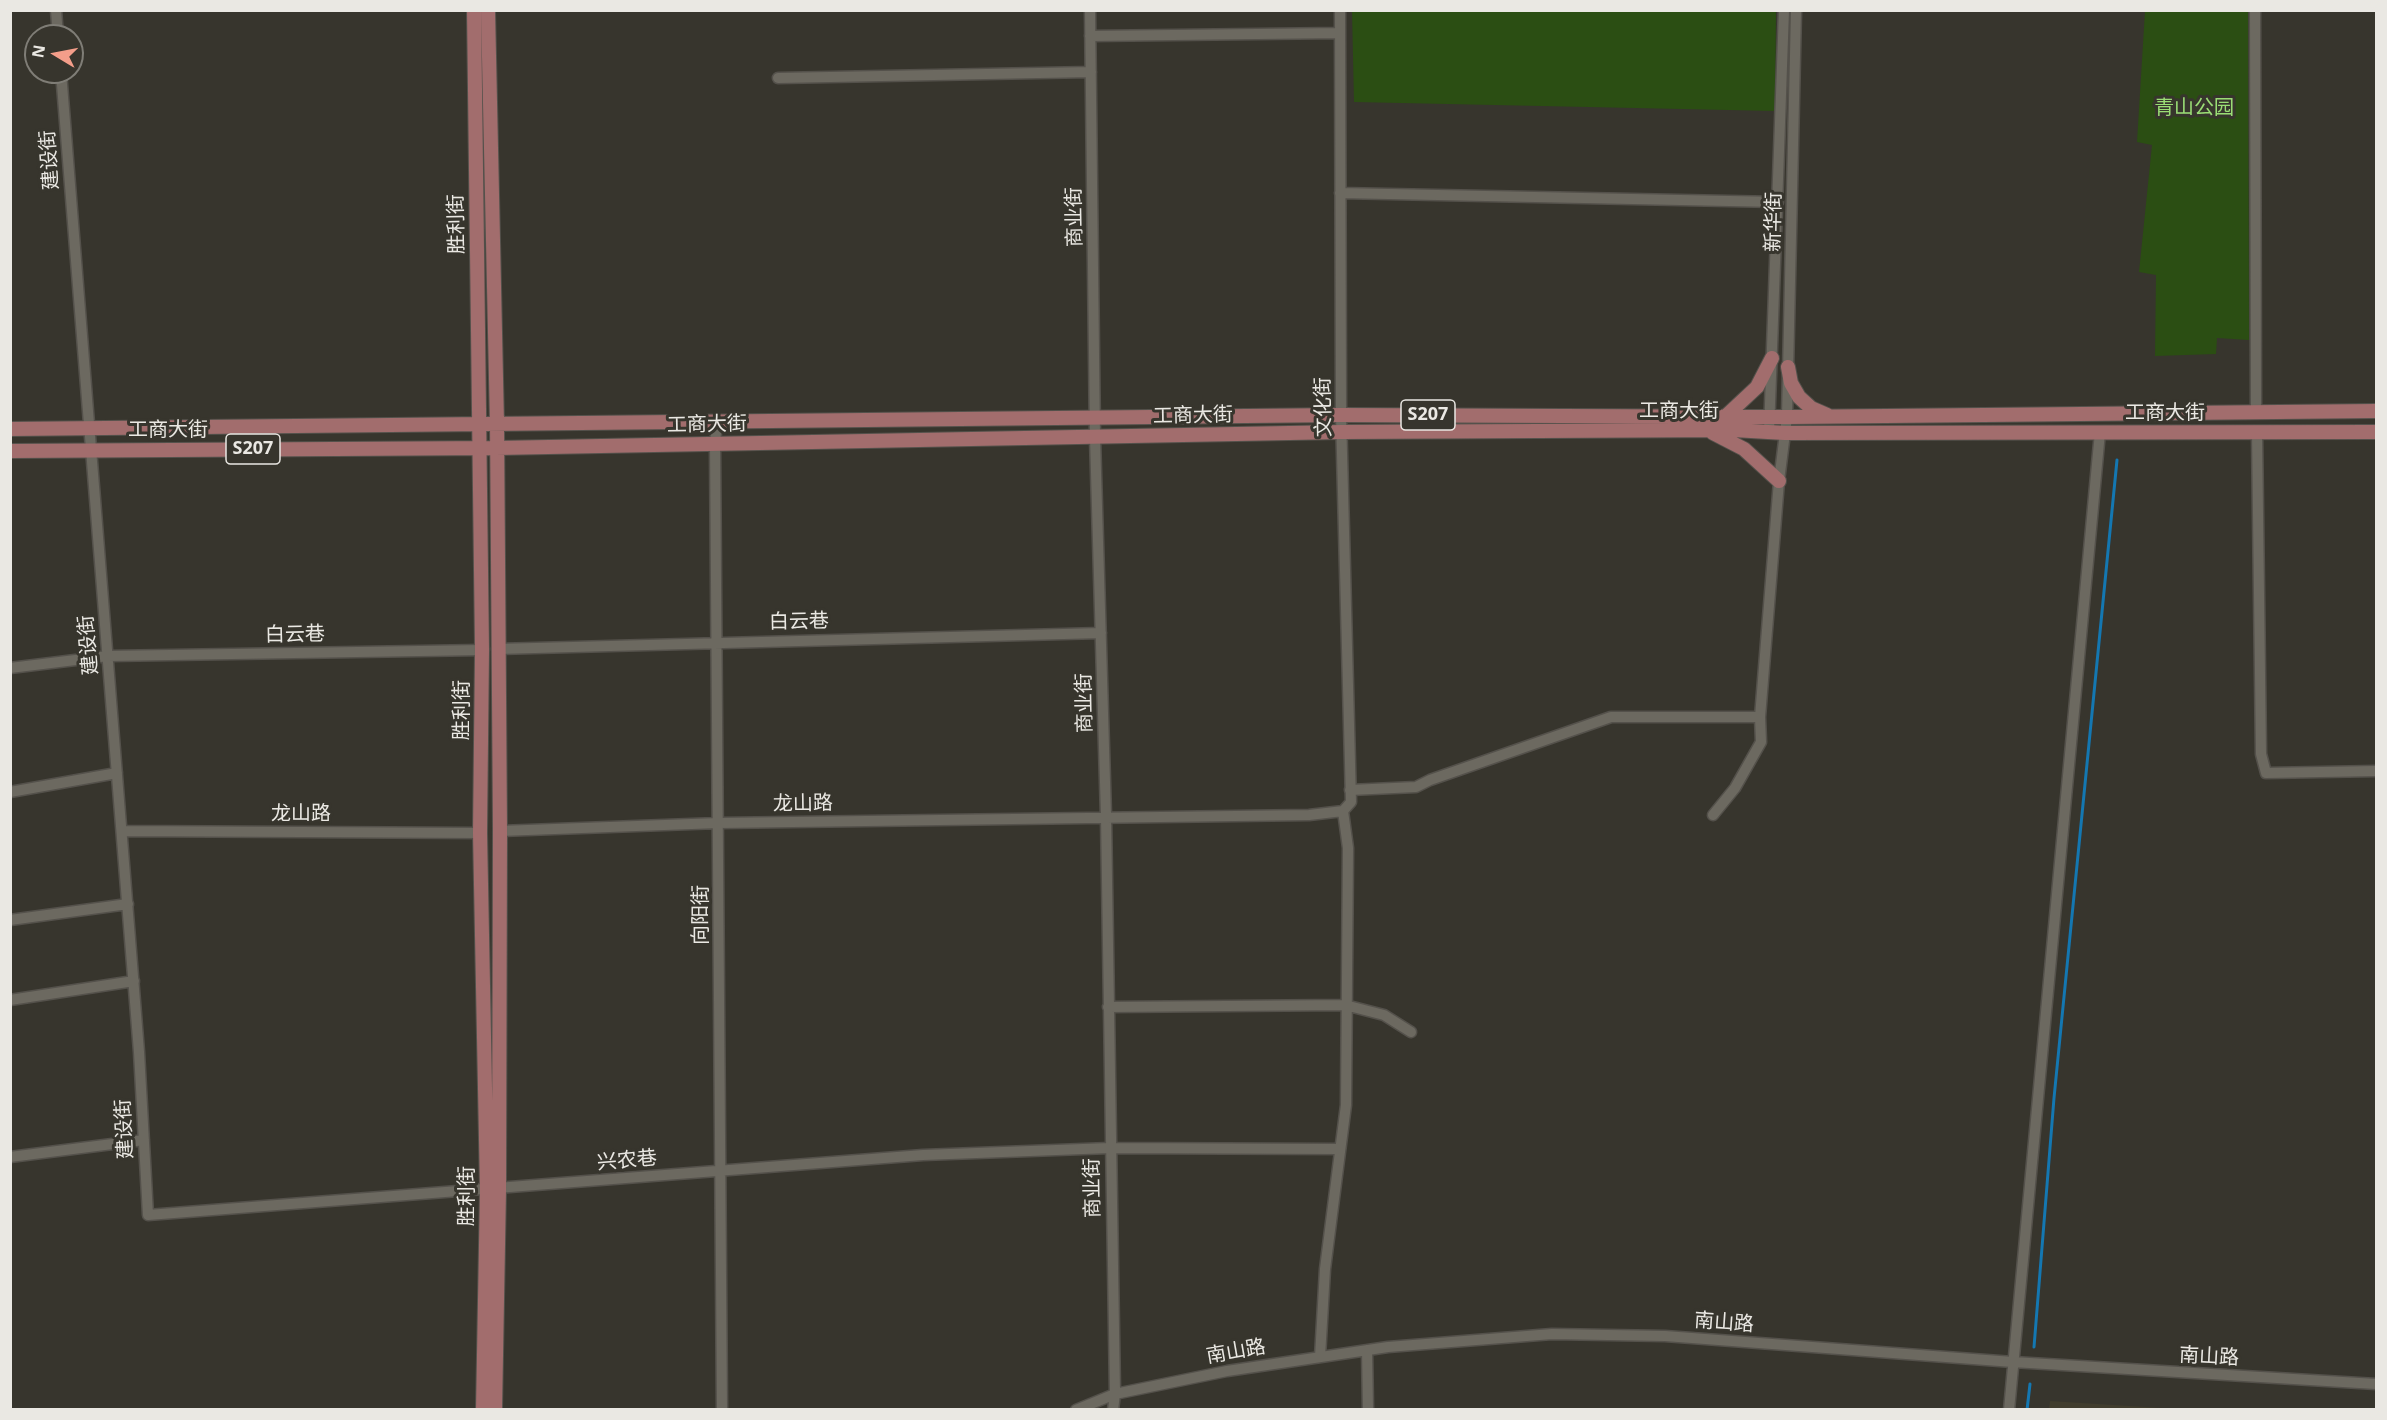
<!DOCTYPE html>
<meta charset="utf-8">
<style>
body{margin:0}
#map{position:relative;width:2387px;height:1420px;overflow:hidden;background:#37352d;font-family:"Open Sans",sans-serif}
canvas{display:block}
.frame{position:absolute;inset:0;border:12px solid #eae8e3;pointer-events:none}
.north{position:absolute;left:24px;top:24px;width:60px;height:60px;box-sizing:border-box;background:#37352d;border:2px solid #7f7d76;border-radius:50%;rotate:280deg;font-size:16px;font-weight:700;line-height:24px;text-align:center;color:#eae8e3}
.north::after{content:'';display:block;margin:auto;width:21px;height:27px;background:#f49e8a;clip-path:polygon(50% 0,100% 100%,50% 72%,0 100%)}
</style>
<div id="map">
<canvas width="2387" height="1420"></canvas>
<div class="frame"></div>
<div class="north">N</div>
</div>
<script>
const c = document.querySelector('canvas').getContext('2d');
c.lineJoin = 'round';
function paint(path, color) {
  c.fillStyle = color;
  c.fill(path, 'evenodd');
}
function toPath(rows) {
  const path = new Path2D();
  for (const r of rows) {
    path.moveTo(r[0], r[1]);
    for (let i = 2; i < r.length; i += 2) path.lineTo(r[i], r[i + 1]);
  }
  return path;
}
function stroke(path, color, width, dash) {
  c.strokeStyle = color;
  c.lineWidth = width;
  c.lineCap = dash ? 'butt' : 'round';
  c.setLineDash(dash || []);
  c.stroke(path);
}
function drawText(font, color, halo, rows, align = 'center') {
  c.font = font + ' "Open Sans","Noto Sans SC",sans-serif';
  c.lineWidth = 6;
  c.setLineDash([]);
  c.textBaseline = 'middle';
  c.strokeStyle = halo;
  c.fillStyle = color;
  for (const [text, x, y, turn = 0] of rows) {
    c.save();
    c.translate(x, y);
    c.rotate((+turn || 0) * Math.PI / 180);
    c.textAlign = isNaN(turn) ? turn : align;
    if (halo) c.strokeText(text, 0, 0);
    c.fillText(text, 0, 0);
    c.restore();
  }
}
paint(toPath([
 [2050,1401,2178,1409,2049,1409]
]), '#413d2e');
paint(toPath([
 [1352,11,1776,11,1775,111,1354,102],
 [2145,11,2248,11,2249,340,2217,338,2216,354,2155,356,2156,275,2139,272,2152,145,2137,142]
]), '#2b4e13');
stroke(toPath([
 [2034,1347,2054,1098,2117,460],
 [2027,1410,2030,1384]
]), '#1477b1', 3);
const minor = toPath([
 [56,10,58,36],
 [1090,10,1095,438,1106,816,1115,1394,1113,1410],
 [2255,10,2256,411],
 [1090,36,1340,33],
 [61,72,139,1052,148,1215,923,1155,1110,1148,1340,1149],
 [778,78,1091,72],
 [1340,193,1778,202],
 [717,421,715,444,722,1410],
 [1769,432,1784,10],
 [2257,433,2261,754,2266,773,2376,771],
 [497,649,1101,633],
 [10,668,108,656,482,650],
 [1350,790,1416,787,1430,780,1611,717,1760,717],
 [10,792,117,773],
 [1713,815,1735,788,1761,742,1760,717,1779,481,1787,417,1796,10],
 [122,831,480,833],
 [500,831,719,823,1309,815,1343,811,1351,802,1341,415,1340,10],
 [10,920,128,904],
 [10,1000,134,981],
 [1108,1007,1345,1005,1384,1015,1411,1032],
 [10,1157,144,1140],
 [1367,1350,1368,1410],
 [1320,1357,1325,1269,1346,1105,1348,848,1343,811],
 [1076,1410,1115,1394,1227,1371,1388,1347,1552,1334,1665,1336,2013,1362,2376,1384],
 [2009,1410,2100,432]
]);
const major = toPath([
 [474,10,482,650,480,833,487,1190,483,1410],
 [488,10,497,424,500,831,499,1190,495,1410],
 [1788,367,1791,383,1799,397,1811,408,1827,415],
 [1727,415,1757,387,1772,358],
 [10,429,1341,415,1787,417,2376,411],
 [1713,433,1744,449,1779,481],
 [10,451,496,448,1342,432,1734,430,1785,433,2376,432]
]);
stroke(minor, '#54514b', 13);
stroke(major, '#54514b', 16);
stroke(minor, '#6c6960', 10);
stroke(major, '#a26d6d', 14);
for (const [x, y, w] of [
 [1428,415,54],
 [253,449,54]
]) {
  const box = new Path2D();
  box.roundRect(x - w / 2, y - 15, w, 30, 4.5);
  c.fillStyle = '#37352d';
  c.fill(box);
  stroke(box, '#eae8e3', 1.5);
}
drawText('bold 18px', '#eae8e3', null, [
 ["S207",1428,415],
 ["S207",253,449]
]);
drawText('20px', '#9add75', '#37352d', [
 ["青山公园",2194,108]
]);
drawText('20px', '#eae8e3', '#37352d', [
 ["建设街",50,160,-94],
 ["商业街",1075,217,-91],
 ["新华街",1774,222,-89],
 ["胜利街",457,224,-91],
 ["文化街",1324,407,-91],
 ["工商大街",1679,411],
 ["工商大街",2165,413],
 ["工商大街",1193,416,-1],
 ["工商大街",707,425,-1],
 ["工商大街",168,430],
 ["白云巷",799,622,-1],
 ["白云巷",295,635,-1],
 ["建设街",89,645,-95],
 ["商业街",1085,703,-91],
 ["胜利街",462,710,-90],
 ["龙山路",803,804,-1],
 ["龙山路",301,814],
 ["向阳街",701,915,-90],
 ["建设街",125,1129,-93],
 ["兴农巷",627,1161,-5],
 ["商业街",1093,1188,-91],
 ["胜利街",467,1196,-90],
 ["南山路",1724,1323,4],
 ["南山路",1236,1352,-10],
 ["南山路",2209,1357,3]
]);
</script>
